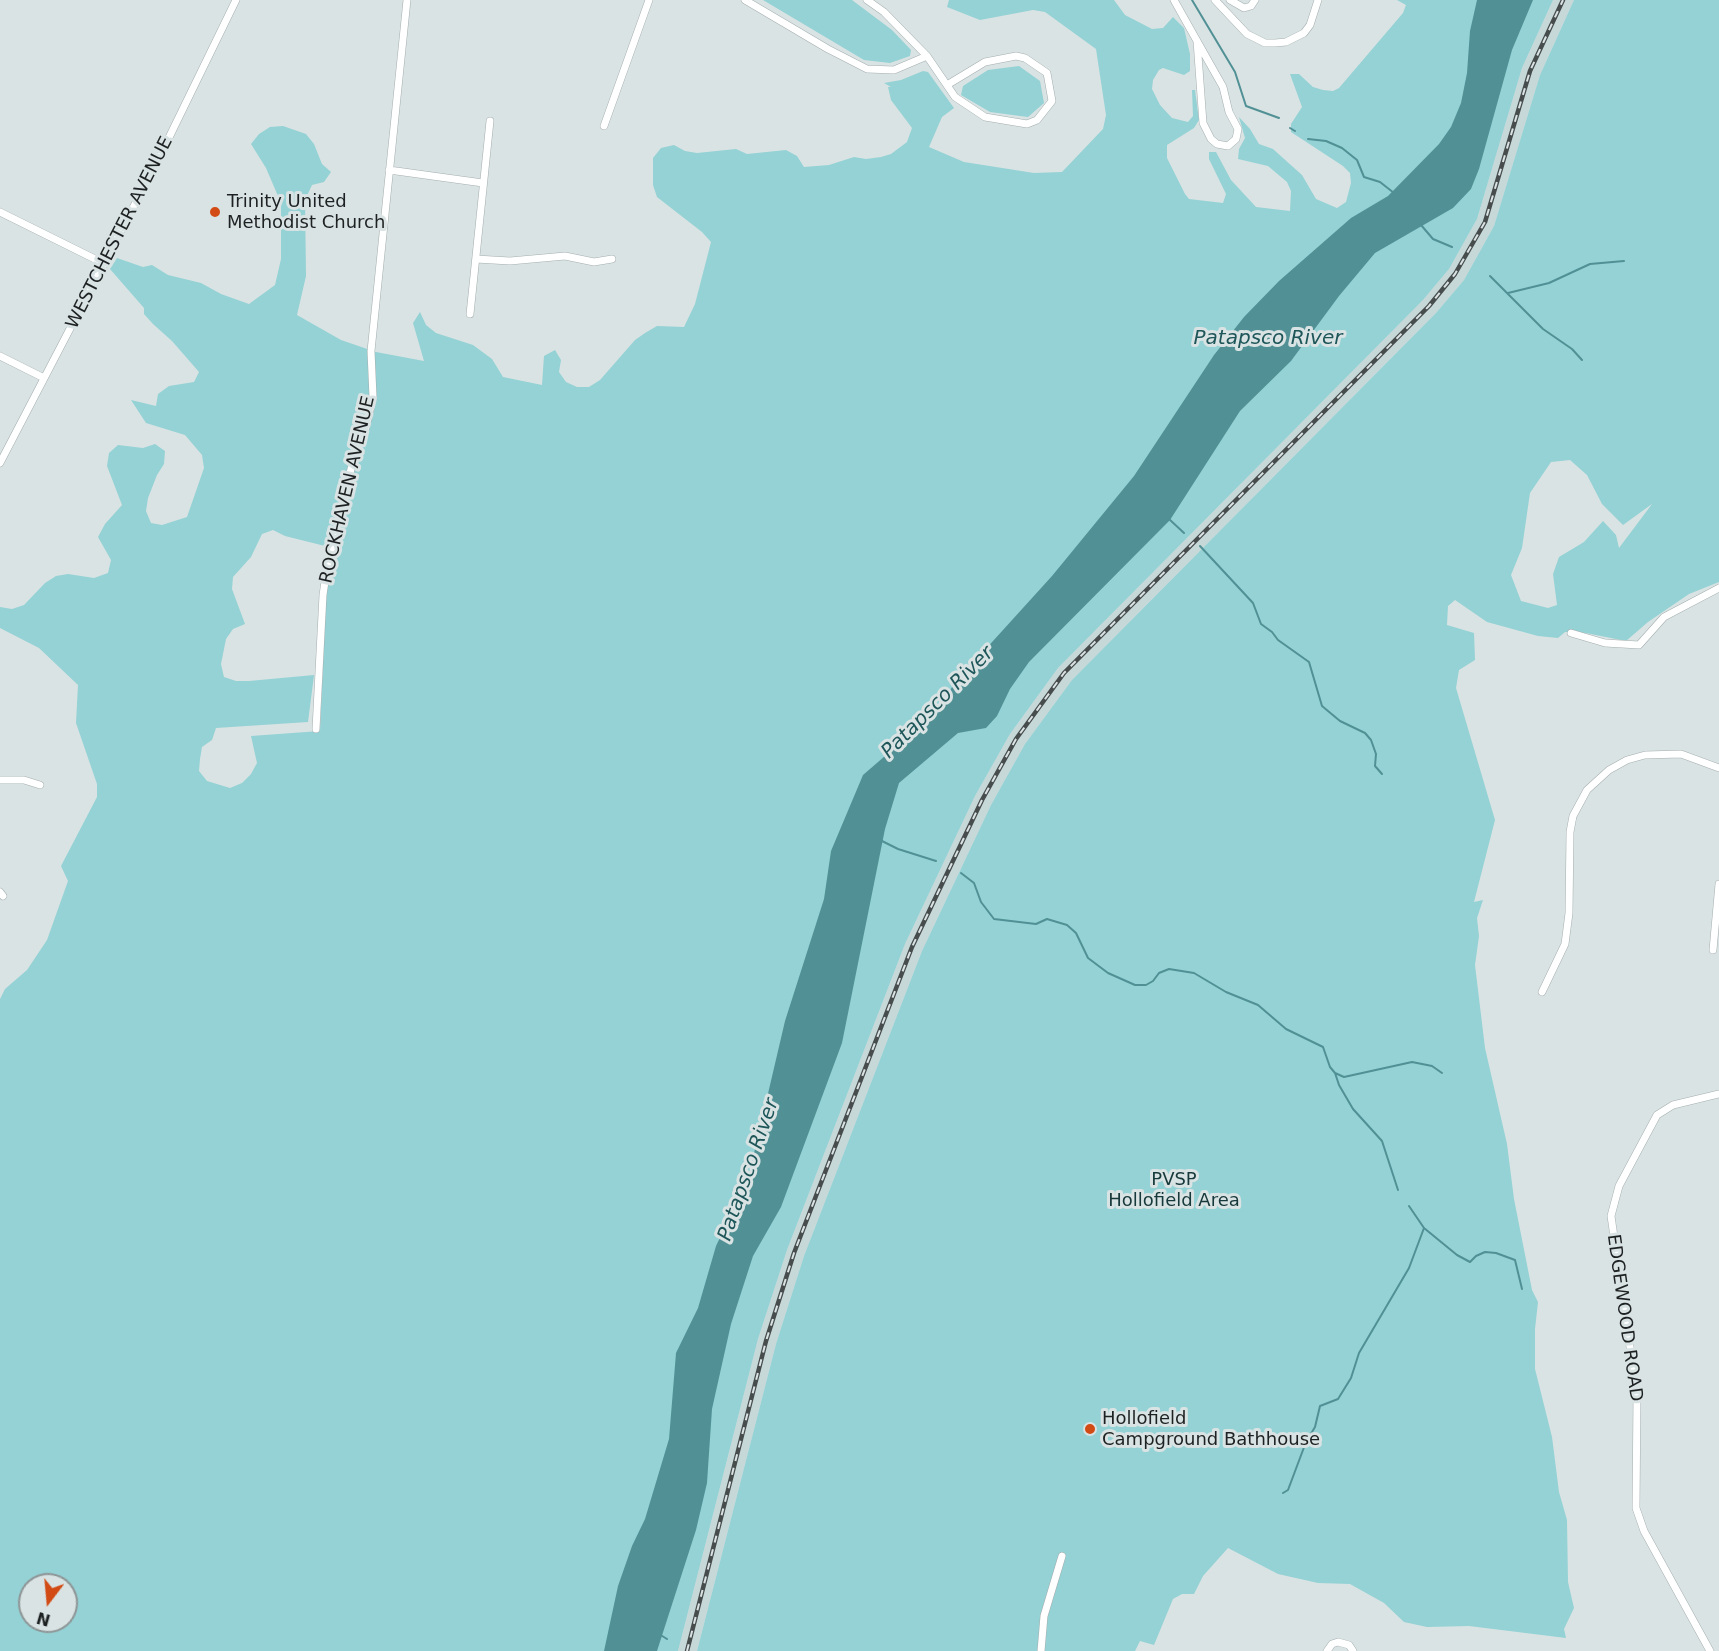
<!DOCTYPE html>
<style>
body{margin:0}
#map{position:relative;width:1719px;height:1651px;overflow:hidden;background:#d9e3e3;font-family:"DejaVu Sans",sans-serif}
canvas{display:block}
.north{position:absolute;left:18px;top:1573px;width:60px;height:60px;box-sizing:border-box;background:#d9e3e3;border:2px solid #8e9596;border-radius:50%;rotate:196deg;font-size:16px;font-weight:700;line-height:24px;text-align:center;color:#1e2122}
.north::after{content:'';display:block;margin:auto;width:21px;height:27px;background:#d24b14;clip-path:polygon(50% 0,100% 100%,50% 72%,0 100%)}
</style>
<div id="map">
<canvas width="1719" height="1651"></canvas>
<div class="north">N</div>
</div>
<script>
const c = document.querySelector('canvas').getContext('2d');
c.lineJoin = 'round';
function paint(path, color) {
  c.fillStyle = color;
  c.fill(path, 'evenodd');
}
function toPath(rows) {
  const path = new Path2D();
  for (const r of rows) {
    path.moveTo(r[0], r[1]);
    for (let i = 2; i < r.length; i += 2) path.lineTo(r[i], r[i + 1]);
  }
  return path;
}
function stroke(path, color, width, dash) {
  c.strokeStyle = color;
  c.lineWidth = width;
  c.lineCap = dash ? 'butt' : 'round';
  c.setLineDash(dash || []);
  c.stroke(path);
}
function drawText(font, color, halo, rows, align = 'center') {
  c.font = font + ' "DejaVu Sans",sans-serif';
  c.lineWidth = 6;
  c.setLineDash([]);
  c.textBaseline = 'middle';
  c.strokeStyle = halo;
  c.fillStyle = color;
  for (const [text, x, y, turn = 0] of rows) {
    c.save();
    c.translate(x, y);
    c.rotate((+turn || 0) * Math.PI / 180);
    c.textAlign = isNaN(turn) ? turn : align;
    if (halo) c.strokeText(text, 0, 0);
    c.fillText(text, 0, 0);
    c.restore();
  }
}
paint(toPath([
 [1553,0,1574,0,1540,75,1494,226,1464,280,1436,313,1072,680,1025,744,991,805,922,951,804,1256,776,1344,697,1651,678,1651,758,1339,787,1250,905,944,975,796,1010,734,1058,668,1423,300,1449,269,1477,219,1522,68]
]), '#c7d8d9');
paint(toPath([
 [763,0,852,0,892,30,911,50,910,56,890,63,864,60],
 [949,0,1114,0,1125,15,1152,29,1163,28,1173,17,1184,28,1190,54,1190,71,1184,75,1163,68,1159,70,1153,80,1152,89,1160,105,1172,118,1188,122,1193,116,1192,90,1195,90,1199,120,1194,128,1167,145,1167,158,1185,194,1189,199,1223,203,1226,194,1209,159,1209,152,1216,152,1231,180,1256,207,1290,211,1291,191,1287,182,1268,166,1238,159,1239,149,1245,138,1239,117,1250,129,1259,144,1273,149,1302,175,1316,199,1337,208,1346,202,1351,183,1350,173,1343,166,1291,132,1291,124,1302,107,1290,74,1299,74,1313,87,1323,90,1333,91,1339,88,1403,13,1406,5,1397,0,1553,0,1522,68,1477,219,1449,269,1423,300,1058,668,1010,734,975,796,905,944,787,1250,758,1339,678,1651,0,1651,0,999,5,989,27,970,47,940,68,881,61,866,97,797,97,784,76,723,78,685,39,648,0,628,0,607,12,609,24,605,45,583,56,576,68,574,94,578,108,573,111,560,98,537,105,524,122,505,107,466,109,453,118,445,143,448,155,444,165,451,164,464,157,475,148,498,146,511,151,523,162,525,187,517,204,468,202,455,185,435,146,423,131,400,156,406,158,394,169,386,194,382,199,372,172,341,153,324,144,314,144,308,110,269,117,258,143,267,152,265,168,275,201,283,221,294,249,304,275,285,281,259,281,203,266,168,251,144,259,134,270,127,283,126,306,134,314,144,322,164,331,172,324,182,312,185,305,200,306,276,297,315,341,340,376,352,424,361,413,323,420,312,426,325,436,333,473,345,492,359,503,377,542,385,544,356,555,350,561,360,559,372,566,382,577,387,589,387,600,380,635,340,645,333,657,326,684,327,695,304,711,242,702,232,657,197,653,185,653,158,661,148,674,145,685,151,697,153,736,149,747,154,786,150,797,156,804,167,829,165,854,157,866,159,881,157,891,154,907,142,912,128,891,100,888,87,891,87,884,83,901,80,923,71,928,72,954,108,942,117,929,147,964,162,1034,173,1062,172,1103,129,1106,115,1096,49,1045,12,1033,10,980,20,947,7],
 [330,529,338,532,326,594,320,731,251,736,257,763,251,774,242,783,230,788,207,781,199,771,200,759,202,747,212,740,216,728,308,722,314,675,249,681,236,681,224,677,221,664,226,639,233,629,245,624,232,589,233,577,251,557,262,534,273,530,285,536,325,546],
 [30,1585,66,1585,66,1621,30,1621],
 [1574,0,1719,0,1719,582,1689,594,1648,622,1626,641,1586,633,1565,632,1558,638,1538,636,1487,622,1455,600,1448,606,1447,625,1474,633,1475,660,1459,670,1456,688,1495,820,1474,902,1483,900,1477,918,1479,936,1475,965,1485,1048,1507,1144,1514,1199,1532,1290,1538,1302,1535,1329,1535,1369,1552,1437,1559,1492,1567,1520,1568,1582,1574,1608,1564,1629,1566,1638,1469,1626,1427,1627,1404,1622,1384,1603,1350,1584,1318,1583,1278,1574,1228,1548,1203,1576,1194,1594,1182,1594,1173,1599,1154,1645,1140,1641,1135,1651,697,1651,776,1344,804,1256,922,951,991,805,1025,744,1072,680,1436,313,1464,280,1494,226,1540,75],
 [1570,460,1587,475,1602,504,1623,525,1652,504,1619,548,1616,535,1603,521,1584,542,1559,557,1553,574,1557,605,1548,608,1521,601,1511,575,1522,548,1530,493,1551,462],
 [1019,66,1040,81,1044,103,1028,117,990,112,961,95,963,86,988,70]
]), '#94d2d5');
paint(toPath([
 [1477,0,1533,0,1512,50,1479,169,1471,189,1453,208,1375,253,1339,296,1291,361,1240,411,1170,520,1029,662,1010,689,997,716,986,728,958,733,899,783,885,829,842,1043,781,1207,753,1256,731,1324,712,1409,707,1483,696,1530,657,1651,604,1651,618,1586,632,1546,645,1519,669,1439,676,1353,698,1308,716,1246,748,1179,785,1021,824,899,831,851,863,775,937,711,954,684,1052,576,1134,476,1214,355,1244,317,1279,281,1351,218,1388,196,1439,144,1451,127,1461,103,1467,73,1470,31]
]), '#519195');
stroke(toPath([
 [1192,0,1235,72,1246,106,1279,118],
 [1290,128,1295,131],
 [1308,139,1326,141,1342,148,1357,160,1364,177,1380,182,1394,193],
 [1421,225,1433,239,1452,247],
 [1490,276,1543,329,1572,349,1582,360],
 [1508,293,1549,283,1590,264,1624,261],
 [1169,519,1184,533],
 [1200,546,1253,603,1261,624,1272,632,1278,640,1309,662,1322,706,1340,721,1365,733,1371,740,1376,754,1375,766,1382,774],
 [880,840,898,849,936,861],
 [961,873,974,883,981,902,994,919,1036,924,1047,919,1067,925,1076,933,1088,958,1108,973,1135,985,1146,985,1153,981,1159,973,1169,969,1194,973,1226,992,1258,1005,1286,1029,1323,1047,1330,1067,1335,1073,1344,1077,1412,1062,1432,1066,1442,1073],
 [1335,1073,1339,1085,1353,1109,1382,1141,1398,1190],
 [1409,1206,1424,1228,1457,1255,1470,1262,1476,1256,1485,1252,1496,1253,1515,1260,1522,1289],
 [1283,1493,1288,1490,1306,1442,1315,1427,1320,1406,1338,1399,1351,1378,1359,1353,1409,1268,1424,1228],
 [659,1634,667,1639]
]), '#519195', 2);
const street = toPath([
 [745,0,828,49,867,69,894,70,927,56],
 [867,0,884,12,927,56,955,97,985,117,1027,124,1037,120,1052,101,1047,73,1025,58,1016,56,985,62,947,85],
 [1174,0,1197,41,1223,87,1229,112,1238,129,1236,139,1228,146,1217,144,1211,139,1203,123,1197,41],
 [1215,0,1247,34,1265,43,1275,43,1286,42,1304,33,1310,25,1318,0],
 [1230,0,1244,8,1251,6,1255,0],
 [604,126,649,0],
 [389,170,483,183],
 [0,212,105,264],
 [476,259,510,261,565,256,594,262,612,259],
 [470,314,490,121],
 [0,356,44,378],
 [0,463,161,154,236,0],
 [1571,633,1605,643,1639,645,1664,617,1719,588],
 [316,729,323,595,327,568,351,469,366,427,373,397,371,351,407,0],
 [0,780,24,780,40,785],
 [0,892,3,896],
 [1713,950,1719,884],
 [1542,992,1565,944,1569,913,1570,832,1573,816,1587,790,1609,770,1627,760,1645,755,1681,754,1719,768],
 [1041,1651,1044,1616,1062,1556],
 [1327,1651,1332,1644,1338,1642,1349,1645,1353,1651],
 [1710,1651,1644,1531,1636,1508,1637,1395,1611,1216,1619,1186,1657,1115,1673,1105,1719,1094]
]);
stroke(street, '#a5aeaf', 8);
stroke(street, '#fff', 7);
const rail = toPath([
 [687,1651,766,1341,794,1253,912,947,982,800,1016,739,1064,673,1429,306,1455,274,1485,222,1530,71,1563,0]
]);
stroke(rail, '#474c4d', 4.5);
stroke(rail, '#d9e3e3', 2, [7]);
for (const [x, y, r, color] of [
 [215,212,6,"#d24b14"],
 [1090,1429,6,"#d24b14"]
]) {
  const dot = new Path2D();
  dot.arc(x, y, r, 0, 2 * Math.PI);
  c.fillStyle = color;
  c.fill(dot);
  stroke(dot, '#d9e3e3', 2);
}
drawText('18px', '#1e2122', '#d9e3e3', [
 ["Trinity United",227,202],
 ["Methodist Church",227,223],
 ["Hollofield",1102,1419],
 ["Campground Bathhouse",1102,1440]
], 'left');
drawText('18px', '#1e2122', '#d9e3e3', [
 ["WESTCHESTER AVENUE",120,233,-63],
 ["ROCKHAVEN AVENUE",348,490,-77],
 ["EDGEWOOD ROAD",1624,1318,82]
]);
drawText('18px', '#18393b', '#d9e3e3', [
 ["PVSP",1174,1180],
 ["Hollofield Area",1174,1201]
]);
drawText('italic 20px', '#1e5659', '#d9e3e3', [
 ["Patapsco River",1268,339],
 ["Patapsco River",938,703,-45],
 ["Patapsco River",749,1170,-71]
]);
</script>
